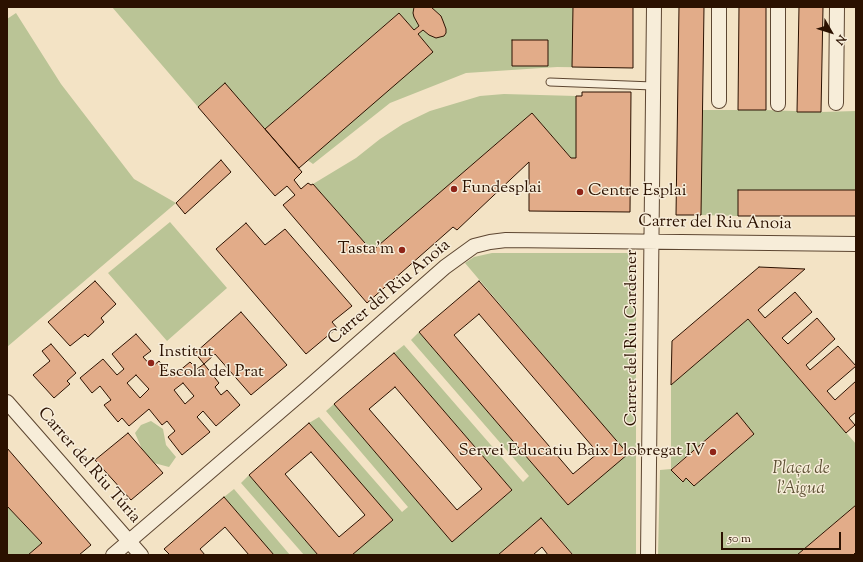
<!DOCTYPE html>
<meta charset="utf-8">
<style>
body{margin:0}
#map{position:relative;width:863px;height:562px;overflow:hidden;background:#f3e3c5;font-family:"Sorts Mill Goudy",serif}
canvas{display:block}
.frame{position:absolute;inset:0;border:8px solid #2b1100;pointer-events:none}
.north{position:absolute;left:811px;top:12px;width:40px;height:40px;-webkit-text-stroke:3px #f7edd9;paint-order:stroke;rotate:129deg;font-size:11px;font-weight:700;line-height:16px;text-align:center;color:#2b1100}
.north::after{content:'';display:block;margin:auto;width:14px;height:18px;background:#2b1100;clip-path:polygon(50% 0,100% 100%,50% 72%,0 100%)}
.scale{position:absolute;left:721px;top:532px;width:120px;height:18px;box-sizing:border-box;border:2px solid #2b1100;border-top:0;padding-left:5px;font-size:12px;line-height:14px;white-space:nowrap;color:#2b1100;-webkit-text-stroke:3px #f7edd9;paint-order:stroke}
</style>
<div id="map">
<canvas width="863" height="562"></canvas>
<div class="frame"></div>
<div class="north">N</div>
<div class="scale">50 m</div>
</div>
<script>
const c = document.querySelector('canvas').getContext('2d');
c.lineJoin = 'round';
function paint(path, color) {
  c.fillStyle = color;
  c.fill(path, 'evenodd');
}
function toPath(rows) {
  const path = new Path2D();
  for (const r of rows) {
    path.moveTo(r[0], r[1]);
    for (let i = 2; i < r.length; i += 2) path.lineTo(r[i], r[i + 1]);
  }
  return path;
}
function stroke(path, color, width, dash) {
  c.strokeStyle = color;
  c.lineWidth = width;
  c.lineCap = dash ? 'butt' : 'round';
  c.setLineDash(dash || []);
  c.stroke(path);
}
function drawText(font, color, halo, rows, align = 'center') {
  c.font = font + ' "Sorts Mill Goudy",serif';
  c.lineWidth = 3;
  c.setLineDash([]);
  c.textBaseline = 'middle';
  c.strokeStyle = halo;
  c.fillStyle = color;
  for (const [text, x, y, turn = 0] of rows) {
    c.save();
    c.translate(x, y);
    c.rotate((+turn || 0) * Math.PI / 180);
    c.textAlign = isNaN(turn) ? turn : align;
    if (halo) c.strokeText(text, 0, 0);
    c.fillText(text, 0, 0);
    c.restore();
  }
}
paint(toPath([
 [112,7,414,7,413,13,419,26,414,30,399,13,265,129,225,84,198,107],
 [431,7,633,7,633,68,557,67,466,73,390,103,313,164,306,159,431,49,418,34,423,30,429,35,436,38,444,36,446,29,443,21,441,16],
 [16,13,61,84,134,179,176,203,7,347,7,19],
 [504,94,576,96,576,158,571,158,532,113,372,251,313,184,356,158,380,139,403,124,430,111,480,96],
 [702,110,766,110,821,112,856,111,856,190,739,190,738,216,701,215],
 [170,222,227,288,167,341,108,273],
 [492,253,628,253,636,254,636,555,574,555,541,519,498,555,352,555,392,520,309,423,319,417,402,512,408,507,326,411,334,404,452,542,512,490,394,353,404,345,523,482,529,476,411,340,419,332,568,505,627,454,465,263,474,257],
 [748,319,856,444,856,505,797,555,658,555,660,470,671,469,671,385],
 [736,414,754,434,694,486,686,478,682,482,671,469],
 [151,421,163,429,166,445,176,457,169,467,154,463,142,449,135,433,141,425],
 [249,475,318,555,304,555,241,483],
 [234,489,290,555,273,555,224,497],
 [7,506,42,543,28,555,7,555]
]), '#bac496');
const building = toPath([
 [414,7,431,7,441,16,443,21,446,29,446,33,444,36,436,38,429,35,423,30,418,34,433,52,299,168,265,129,399,13,414,30,419,26,414,17,413,13,414,7],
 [573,7,633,7,633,68,572,67,573,7],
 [679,7,704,7,701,215,676,215,679,7],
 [739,7,766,7,766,110,738,110,739,7],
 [799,7,823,7,821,112,797,112,799,7],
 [512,40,548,40,548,66,512,66,512,40],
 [225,83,302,172,294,180,301,189,308,183,311,185,313,184,372,251,532,113,571,158,576,158,576,96,582,96,582,92,631,92,630,212,529,211,529,162,457,230,453,227,367,303,283,205,295,195,287,186,275,196,198,107,225,83],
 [221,160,231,172,185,214,176,203,221,160],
 [738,190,856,190,856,216,738,216,738,190],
 [246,223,265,245,285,229,352,306,332,322,337,328,306,354,216,249,246,223],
 [759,267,805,269,758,310,765,318,795,292,812,312,782,338,788,344,817,318,835,339,806,365,810,370,838,346,856,366,827,391,835,400,856,381,856,412,849,418,855,425,846,433,748,319,671,385,672,341,759,267],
 [95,281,116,304,101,318,104,322,88,337,85,334,70,346,48,322,95,281],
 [479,281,628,454,568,505,419,332,479,281],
 [479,314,598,453,573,474,454,335,479,314],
 [241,312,287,365,251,395,215,354,204,364,195,353,241,312],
 [136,334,151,351,143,357,152,367,159,361,172,377,190,362,197,369,204,364,219,383,215,387,221,395,227,390,240,405,216,426,203,411,197,417,210,432,182,455,168,437,175,431,167,421,162,425,149,409,129,426,122,418,118,422,104,405,111,400,100,386,92,393,80,378,103,359,117,375,124,369,112,354,136,334],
 [136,375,149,389,140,398,127,383,136,375],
 [183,383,194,396,185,404,174,390,183,383],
 [51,344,76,373,67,381,70,384,54,398,33,375,50,361,42,351,51,344],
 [394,353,512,490,452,542,334,404,394,353],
 [395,387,482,489,457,510,369,409,395,387],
 [737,413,754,434,694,486,686,478,683,482,671,470,737,413],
 [309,423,393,520,352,555,318,555,249,475,309,423],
 [311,452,365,515,339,537,285,474,311,452],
 [128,433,163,473,131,500,95,460,128,433],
 [7,448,91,545,79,555,28,555,42,543,7,506,7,448],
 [224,497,274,555,249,555,225,527,200,549,205,555,170,555,164,549,224,497],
 [856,505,856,552,853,555,797,555,856,505],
 [541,518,573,555,548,555,542,547,533,555,498,555,541,518]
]);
paint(building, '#e2ac89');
stroke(building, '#2b1100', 1);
const lane = toPath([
 [550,82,653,86]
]);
const street = toPath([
 [719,101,719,7],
 [836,103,837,7],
 [778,104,778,7],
 [7,402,141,555],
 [113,555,304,391,445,267,474,246,490,242,506,240,856,244],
 [648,555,654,7]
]);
stroke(lane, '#5d4631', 9);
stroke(street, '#5d4631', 16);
stroke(lane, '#f7edd9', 7);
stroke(street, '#f7edd9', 14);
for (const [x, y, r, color] of [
 [454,189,4,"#8f2418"],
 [580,192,4,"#8f2418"],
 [402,250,4,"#8f2418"],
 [151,363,4,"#8f2418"],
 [713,452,4,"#8f2418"]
]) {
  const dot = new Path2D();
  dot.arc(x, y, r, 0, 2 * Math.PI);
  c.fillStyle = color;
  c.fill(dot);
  stroke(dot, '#f7edd9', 1.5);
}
drawText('17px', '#2b1100', '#f7edd9', [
 ["Fundesplai",462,189],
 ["Centre Esplai",588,192],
 ["Tasta'm",394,250,"right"],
 ["Institut",159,353],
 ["Escola del Prat",159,373],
 ["Servei Educatiu Baix Llobregat IV",705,452,"right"]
], 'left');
drawText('17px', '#2b1100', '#f7edd9', [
 ["Carrer del Riu Anoia",715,224,1],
 ["Carrer del Riu Anoia",390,293,-40],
 ["Carrer del Riu Cardener",633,338,-90],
 ["Carrer del Riu Túria",88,466,49]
]);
drawText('italic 17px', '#5d5034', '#f7edd9', [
 ["Plaça de",801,470],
 ["l'Aigua",801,490]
]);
</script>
